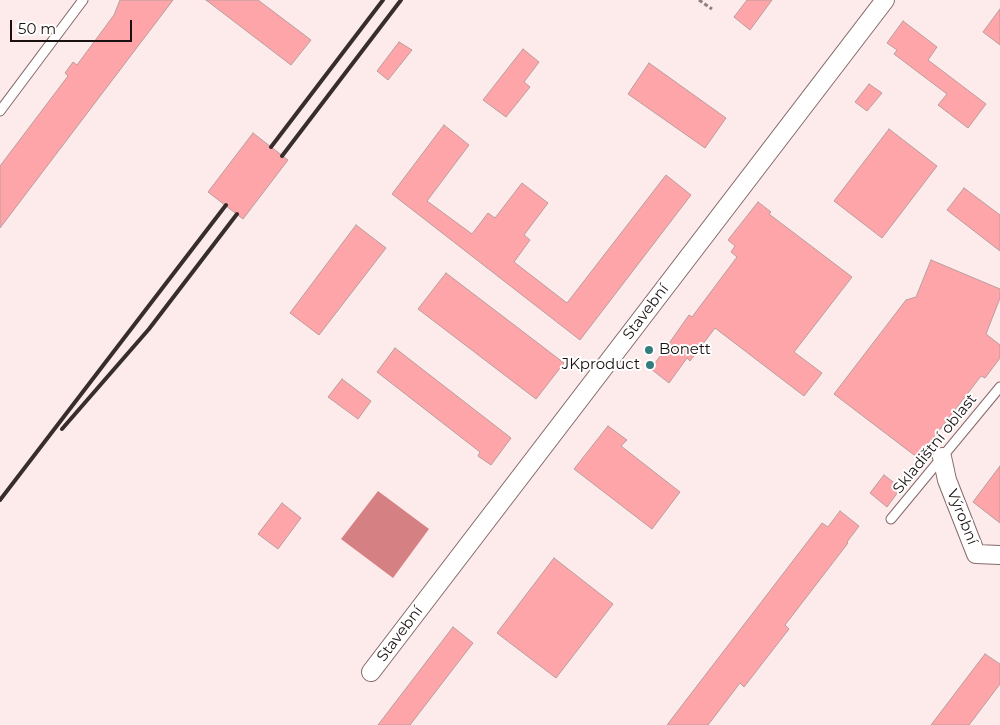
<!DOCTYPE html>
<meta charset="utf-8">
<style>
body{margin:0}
#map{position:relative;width:1000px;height:725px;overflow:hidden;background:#fdeaea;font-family:Montserrat,sans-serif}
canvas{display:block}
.scale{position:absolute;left:10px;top:20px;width:122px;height:22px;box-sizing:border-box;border:2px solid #1a1010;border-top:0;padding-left:6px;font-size:15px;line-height:18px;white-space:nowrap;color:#1a1010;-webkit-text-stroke:4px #fff;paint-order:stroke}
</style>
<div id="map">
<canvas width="1000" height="725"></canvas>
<div class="scale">50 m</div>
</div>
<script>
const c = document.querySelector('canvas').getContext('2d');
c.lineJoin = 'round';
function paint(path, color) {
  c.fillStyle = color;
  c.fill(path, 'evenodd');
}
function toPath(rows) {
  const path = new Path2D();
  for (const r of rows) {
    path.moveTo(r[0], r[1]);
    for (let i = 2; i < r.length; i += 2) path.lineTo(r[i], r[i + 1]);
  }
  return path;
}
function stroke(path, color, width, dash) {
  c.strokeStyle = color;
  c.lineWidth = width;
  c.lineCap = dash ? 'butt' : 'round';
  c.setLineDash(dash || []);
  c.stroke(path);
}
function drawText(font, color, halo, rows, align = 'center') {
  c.font = font + ' Montserrat,sans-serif';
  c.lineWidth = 4;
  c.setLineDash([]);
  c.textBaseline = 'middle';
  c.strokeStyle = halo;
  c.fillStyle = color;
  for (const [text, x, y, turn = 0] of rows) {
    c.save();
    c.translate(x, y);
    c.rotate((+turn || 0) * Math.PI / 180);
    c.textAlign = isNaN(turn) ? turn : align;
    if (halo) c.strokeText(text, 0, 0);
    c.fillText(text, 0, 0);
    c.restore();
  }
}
paint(toPath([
 [378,491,429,529,393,578,341,539]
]), '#d58184');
const building = toPath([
 [120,0,173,0,0,228,0,166,68,76,65,73,73,62,77,65,114,15,120,0],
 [206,0,258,0,311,40,291,65,206,0],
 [747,0,772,0,750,30,734,17,747,0],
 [1000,9,1000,45,983,32,1000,9],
 [903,21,937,47,928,60,986,104,968,128,938,105,947,94,894,54,897,50,887,43,903,21],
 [399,42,412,50,388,80,377,71,399,42],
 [523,49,539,62,524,82,530,87,506,117,483,100,523,49],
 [649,63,726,118,705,148,628,94,649,63],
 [869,84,882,93,867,111,855,102,869,84],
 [444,125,469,145,427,201,472,234,488,213,495,218,522,183,548,203,524,235,530,240,514,262,567,303,666,175,691,195,580,340,392,194,444,125],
 [889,129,937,166,882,238,834,201,889,129],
 [253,133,288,160,243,219,208,192,253,133],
 [964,188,1000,215,1000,251,947,210,964,188],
 [758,202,771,212,769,214,852,277,794,352,822,373,804,396,715,328,690,361,687,358,669,383,651,369,689,315,692,317,737,257,731,252,735,246,728,240,758,202],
 [356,225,386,248,319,335,290,313,356,225],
 [931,260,1000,289,1000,298,986,334,1000,345,1000,358,985,378,981,376,918,458,834,394,906,300,916,297,931,260],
 [446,273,564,363,536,399,418,309,446,273],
 [395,348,511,438,491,465,478,456,480,452,377,372,395,348],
 [342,379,371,401,358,419,328,397,342,379],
 [608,426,627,440,621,446,680,492,652,529,574,469,608,426],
 [1000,466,1000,523,973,502,1000,466],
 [884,475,901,488,887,507,870,493,884,475],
 [282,503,301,518,278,549,258,534,282,503],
 [840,511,859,526,847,542,848,543,785,625,789,629,744,687,740,683,708,725,667,725,822,523,828,527,840,511],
 [554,558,613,604,556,678,497,633,554,558],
 [453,627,473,643,410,725,378,725,453,627],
 [985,654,1000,664,1000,684,969,725,931,725,985,654]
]);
paint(building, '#fda5a8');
stroke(building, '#ba9d9d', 1);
const service = toPath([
 [0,111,83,0],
 [891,519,1000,387]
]);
const minor = toPath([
 [942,457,947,480,976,554,1000,555],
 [371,672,885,0]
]);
stroke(service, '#856a6a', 11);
stroke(minor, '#856a6a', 20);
stroke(toPath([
 [699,0,712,9]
]), '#8e7f7f', 3, [4, 2.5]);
stroke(service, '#fff', 9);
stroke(minor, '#fff', 18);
stroke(toPath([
 [271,147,383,0],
 [282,156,401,0],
 [62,429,149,329,237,214],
 [0,500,226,205]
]), '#382d2d', 4);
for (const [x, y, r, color] of [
 [649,350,5,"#347d7f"],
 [650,365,5,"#347d7f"]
]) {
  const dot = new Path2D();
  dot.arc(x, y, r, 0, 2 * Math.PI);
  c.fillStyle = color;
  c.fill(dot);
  stroke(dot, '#fff', 2);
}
drawText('15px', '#1a1010', '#fff', [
 ["Stavební",646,312,-53],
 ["Skladištní oblast",935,444,-51],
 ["Výrobní",962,517,68],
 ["Stavební",400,634,-53]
]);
drawText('15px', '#1a1010', '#fff', [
 ["Bonett",659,350],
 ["JKproduct",640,365,"right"]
], 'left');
</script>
